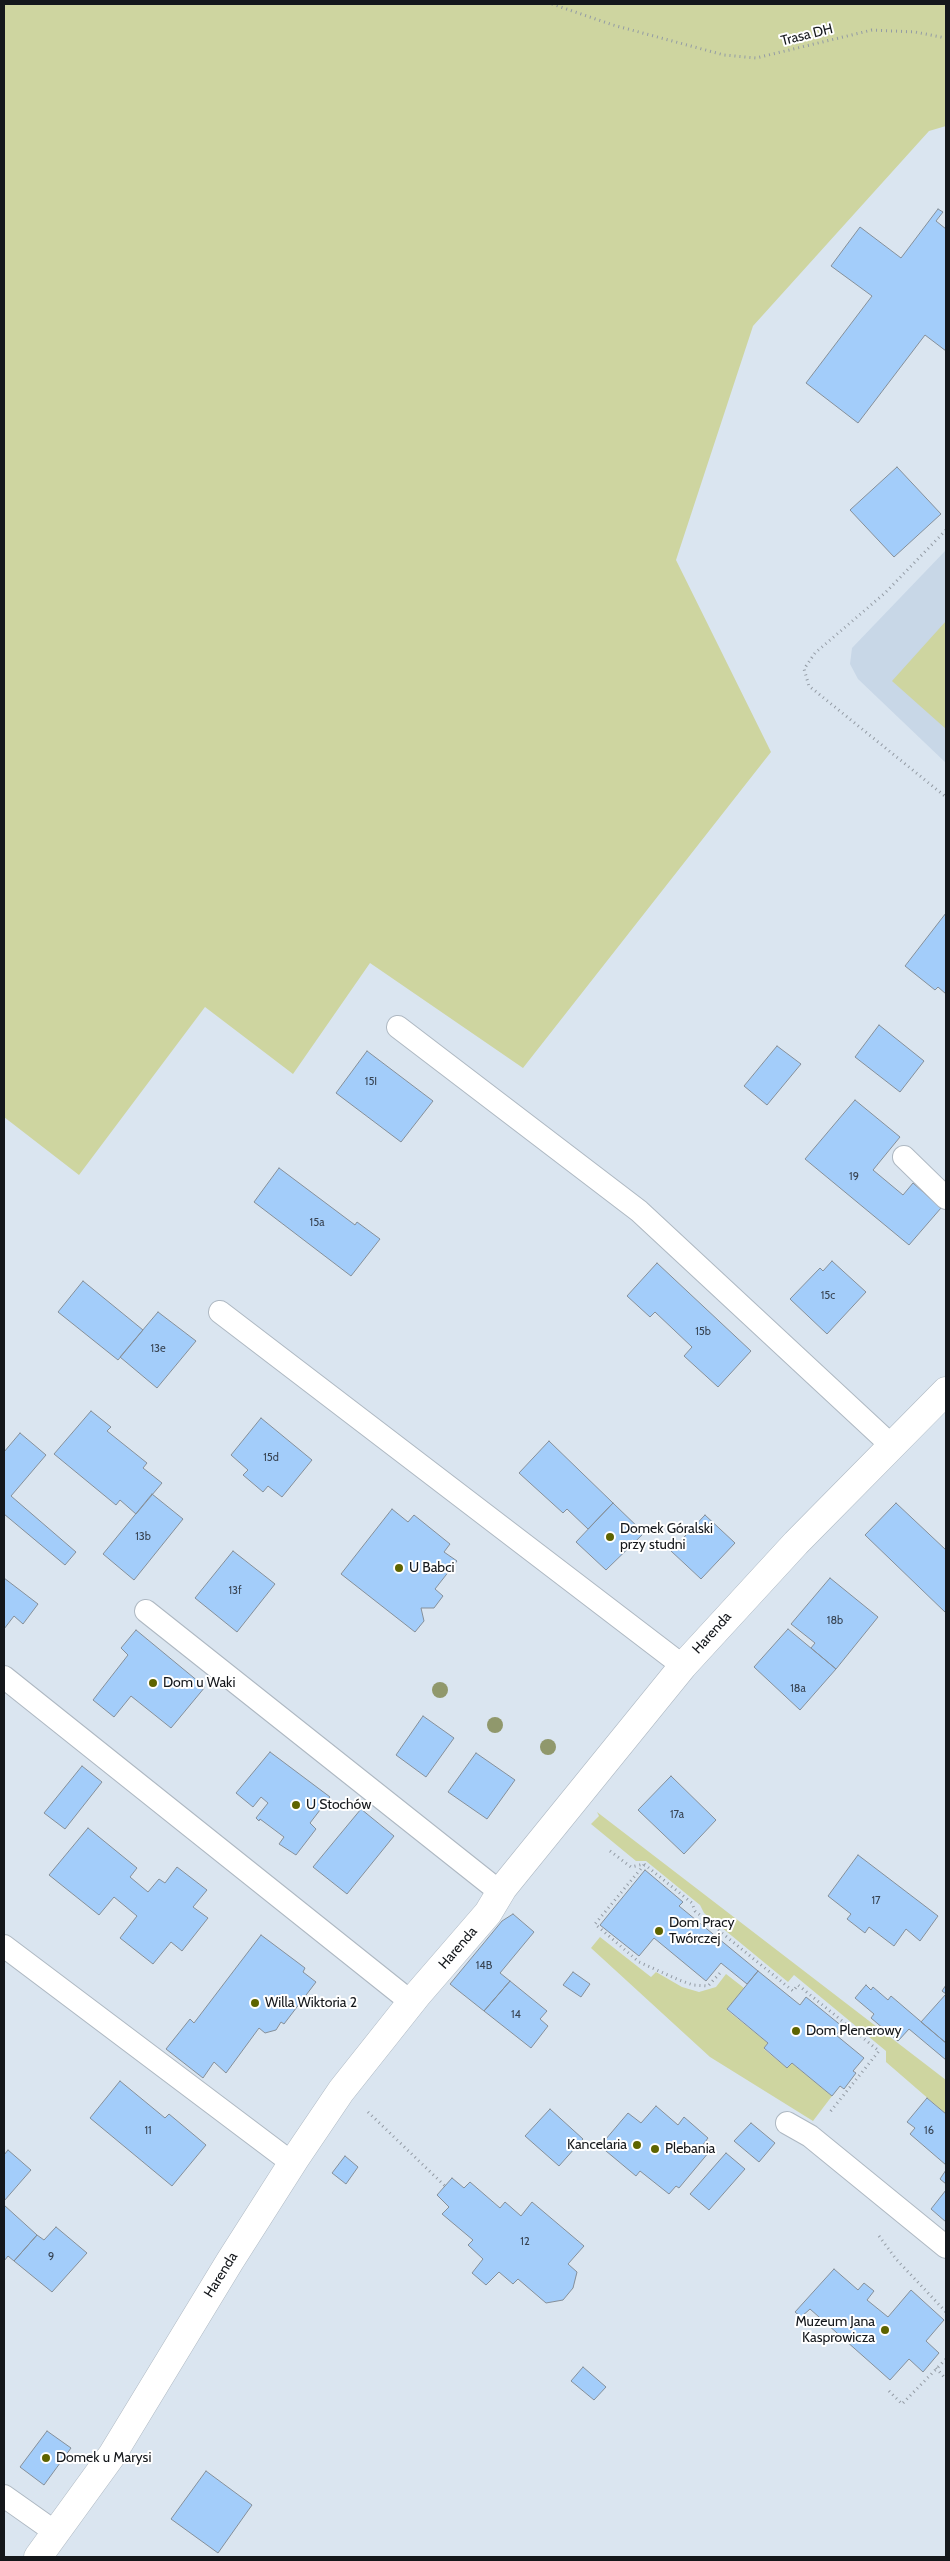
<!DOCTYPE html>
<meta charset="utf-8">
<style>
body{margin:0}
#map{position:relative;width:950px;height:2561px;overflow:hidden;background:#dae5f0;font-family:Cabin,sans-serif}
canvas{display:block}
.frame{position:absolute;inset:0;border:5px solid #14171b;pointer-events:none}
</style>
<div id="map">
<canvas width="950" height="2561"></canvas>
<div class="frame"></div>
</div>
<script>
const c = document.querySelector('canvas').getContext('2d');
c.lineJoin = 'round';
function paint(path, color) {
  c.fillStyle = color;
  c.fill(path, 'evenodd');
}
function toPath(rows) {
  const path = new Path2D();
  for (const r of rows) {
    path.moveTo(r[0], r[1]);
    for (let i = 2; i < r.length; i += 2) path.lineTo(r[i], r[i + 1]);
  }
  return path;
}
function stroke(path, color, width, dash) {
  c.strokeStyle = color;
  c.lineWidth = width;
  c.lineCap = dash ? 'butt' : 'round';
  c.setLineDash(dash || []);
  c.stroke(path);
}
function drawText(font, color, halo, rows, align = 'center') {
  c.font = font + ' Cabin,sans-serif';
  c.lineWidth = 4;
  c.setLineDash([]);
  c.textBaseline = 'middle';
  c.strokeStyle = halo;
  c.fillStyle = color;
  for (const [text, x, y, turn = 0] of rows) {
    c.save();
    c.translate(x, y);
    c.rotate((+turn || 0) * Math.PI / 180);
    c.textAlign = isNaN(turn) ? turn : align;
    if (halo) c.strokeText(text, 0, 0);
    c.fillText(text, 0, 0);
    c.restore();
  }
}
paint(toPath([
 [946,550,946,763,858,679,850,664,852,648]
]), '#c8d7e7');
paint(toPath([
 [4,4,946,4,946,126,929,131,753,326,676,560,771,752,523,1068,370,963,293,1074,205,1007,79,1175,4,1117],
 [946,621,946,729,892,681],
 [597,1812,946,2080,946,2114,886,2062,886,2051,794,1975,788,1982,704,1913,700,1905,646,1861,636,1861,591,1824,599,1816],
 [600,1937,651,1977,656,1972,682,1987,699,1992,716,1987,726,1974,744,1988,727,2010,768,2043,764,2049,787,2068,792,2063,832,2096,813,2121,710,2057,591,1948]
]), '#ced5a0');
const building = toPath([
 [938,209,943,212,936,221,946,229,946,351,925,335,858,423,806,383,872,296,831,266,860,227,901,258,938,209],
 [897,467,941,514,894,557,850,510,897,467],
 [946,913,946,994,938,987,935,990,905,966,946,913],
 [879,1025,924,1061,900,1092,855,1057,879,1025],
 [777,1046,801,1064,767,1105,744,1086,777,1046],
 [367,1051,433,1101,401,1142,336,1093,367,1051],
 [855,1100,900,1137,873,1170,903,1195,913,1183,941,1208,909,1245,805,1159,855,1100],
 [279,1168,355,1225,357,1222,380,1239,351,1276,254,1202,279,1168],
 [832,1261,866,1292,827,1334,790,1299,820,1268,823,1271,832,1261],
 [657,1263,751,1351,718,1387,684,1356,692,1347,655,1312,650,1317,627,1296,657,1263],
 [83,1281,143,1330,118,1360,58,1312,83,1281],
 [158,1312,196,1341,157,1388,120,1357,158,1312],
 [91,1411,111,1427,107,1431,147,1463,143,1468,162,1483,136,1514,120,1500,116,1505,54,1454,91,1411],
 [261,1418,312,1460,282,1497,268,1486,263,1492,243,1475,248,1470,231,1455,261,1418],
 [20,1433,46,1455,11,1496,76,1552,65,1565,4,1514,4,1452,20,1433],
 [549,1441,613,1503,588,1529,567,1509,563,1513,519,1473,549,1441],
 [152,1494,183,1519,134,1580,103,1554,152,1494],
 [613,1503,644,1533,606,1570,576,1542,613,1503],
 [896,1503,946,1550,946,1613,865,1535,896,1503],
 [392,1509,408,1522,414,1515,450,1544,444,1552,457,1561,435,1589,443,1596,434,1608,421,1608,424,1621,415,1632,341,1574,392,1509],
 [705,1515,735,1543,701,1579,671,1551,705,1515],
 [233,1551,275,1584,237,1632,195,1598,233,1551],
 [4,1578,38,1604,23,1624,14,1616,4,1629,4,1578],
 [830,1578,878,1617,836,1669,811,1648,815,1643,791,1624,830,1578],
 [788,1629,836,1669,800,1710,754,1667,788,1629],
 [136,1630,205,1687,171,1728,131,1696,114,1717,93,1700,128,1655,121,1648,136,1630],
 [423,1716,454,1738,426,1777,396,1755,423,1716],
 [270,1752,330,1797,310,1823,316,1829,296,1855,279,1844,284,1837,260,1819,259,1821,256,1818,268,1803,261,1797,253,1807,236,1793,270,1752],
 [476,1753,515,1780,487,1819,448,1792,476,1753],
 [82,1766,102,1782,65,1829,44,1813,82,1766],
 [671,1776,716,1820,684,1854,638,1810,671,1776],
 [361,1809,394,1836,347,1894,313,1867,361,1809],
 [88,1828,137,1868,130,1877,148,1892,159,1879,165,1883,177,1867,207,1890,193,1907,208,1918,182,1951,171,1942,153,1964,120,1938,137,1916,114,1897,99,1915,49,1875,88,1828],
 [858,1855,938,1916,920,1941,906,1929,894,1946,869,1927,865,1933,847,1919,851,1914,828,1896,858,1855],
 [645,1870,683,1902,679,1906,758,1971,747,1984,721,1963,706,1981,654,1938,639,1956,600,1925,645,1870],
 [513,1914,534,1932,500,1973,510,1981,484,2011,450,1984,502,1921,513,1914],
 [261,1935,305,1968,303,1972,316,1982,284,2024,281,2022,276,2030,265,2033,259,2028,226,2073,214,2062,203,2078,166,2049,190,2019,194,2023,261,1935],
 [758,1971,800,2005,806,1997,843,2027,836,2035,864,2058,853,2071,856,2073,844,2089,840,2086,832,2096,792,2063,787,2068,764,2048,768,2043,727,2009,758,1971],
 [573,1972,590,1984,581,1997,563,1985,573,1972],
 [510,1981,547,2011,540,2019,548,2026,531,2048,484,2011,510,1981],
 [866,1985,871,1990,873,1987,888,2000,891,1996,946,2043,946,2060,909,2029,898,2041,871,2018,874,2014,855,1998,866,1985],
 [946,1985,946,2043,921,2022,946,1994,942,1991,946,1985],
 [120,2081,165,2118,169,2114,206,2145,172,2186,90,2118,120,2081],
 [927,2098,946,2114,946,2165,910,2134,915,2128,907,2122,927,2098],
 [656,2106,678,2125,684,2117,708,2138,702,2146,709,2152,679,2188,676,2186,669,2194,640,2171,636,2176,600,2146,628,2113,641,2123,656,2106],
 [550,2109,583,2139,559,2166,525,2136,550,2109],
 [751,2123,775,2143,759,2162,734,2141,751,2123],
 [8,2150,31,2170,4,2201,4,2155,8,2150],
 [726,2153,745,2169,709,2210,690,2194,726,2153],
 [345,2156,358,2167,346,2184,332,2173,345,2156],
 [946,2170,946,2184,940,2179,946,2170],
 [452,2178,464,2188,470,2182,500,2208,505,2202,521,2216,532,2202,584,2246,568,2264,577,2272,573,2288,563,2300,546,2303,518,2279,513,2284,499,2272,486,2285,472,2273,483,2259,468,2245,473,2240,442,2214,449,2207,437,2195,452,2178],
 [946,2190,946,2222,931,2209,946,2190],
 [4,2205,37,2235,14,2261,8,2256,4,2261,4,2205],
 [56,2227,87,2253,52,2292,14,2261,37,2235,44,2240,56,2227],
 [834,2269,858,2290,864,2283,874,2291,867,2300,888,2317,911,2290,944,2320,926,2341,939,2353,923,2372,909,2359,890,2380,810,2309,801,2317,795,2312,834,2269],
 [583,2367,606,2387,594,2400,571,2381,583,2367],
 [47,2431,71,2448,44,2485,20,2467,47,2431],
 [206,2471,252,2505,218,2553,171,2519,206,2471]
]);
paint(building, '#a3cdfa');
stroke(building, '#858f99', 1);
const service = toPath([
 [398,1027,639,1211,892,1446],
 [904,1157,946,1198],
 [220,1312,683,1666],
 [146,1611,500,1892],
 [4,1677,411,2002],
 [4,1946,292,2163],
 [787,2123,810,2136,946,2247],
 [4,2496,55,2532]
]);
const minor = toPath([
 [38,2557,112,2455,230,2261,295,2159,341,2091,418,1994,488,1913,503,1888,683,1666,796,1543,946,1391]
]);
stroke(service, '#aeb8c2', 24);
stroke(minor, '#aeb8c2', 29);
stroke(toPath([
 [552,4,613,25,724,55,756,58,872,30,915,32,946,38],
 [946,530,885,593,815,653,804,669,809,686,946,797],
 [610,1851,631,1867,644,1864,692,1903,695,1911,793,1991,798,1985,879,2051,830,2112],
 [644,1865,595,1924,639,1962,679,1980,693,1985,708,1986,720,1973],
 [368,2112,445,2186],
 [879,2236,896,2259,946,2312],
 [936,2368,946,2379],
 [889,2391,902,2404,946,2359]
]), '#939ba4', 3, [1, 4]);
stroke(service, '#fff', 22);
stroke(minor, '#fff', 28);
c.fillStyle = '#90986c';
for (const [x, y] of [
 [440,1690],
 [495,1725],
 [548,1747]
]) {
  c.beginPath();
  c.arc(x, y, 8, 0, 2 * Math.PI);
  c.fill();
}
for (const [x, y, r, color] of [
 [610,1537,5,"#5e6400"],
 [399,1568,5,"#5e6400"],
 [153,1683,5,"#5e6400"],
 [296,1805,5,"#5e6400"],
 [659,1931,5,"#5e6400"],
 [255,2003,5,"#5e6400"],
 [796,2031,5,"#5e6400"],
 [637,2145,5,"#5e6400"],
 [655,2149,5,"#5e6400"],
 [885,2330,5,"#5e6400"],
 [46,2458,5,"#5e6400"]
]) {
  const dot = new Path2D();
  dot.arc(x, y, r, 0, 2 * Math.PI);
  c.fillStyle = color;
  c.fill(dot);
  stroke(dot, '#fff', 2);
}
drawText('11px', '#384453', null, [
 ["15I",371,1082],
 ["19",854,1177],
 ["15a",317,1223],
 ["15c",828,1296],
 ["15b",703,1332],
 ["13e",158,1349],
 ["15d",271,1458],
 ["13b",143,1537],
 ["13f",235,1591],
 ["18b",835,1621],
 ["18a",798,1689],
 ["17a",677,1815],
 ["17",876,1901],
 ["14B",484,1966],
 ["14",516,2015],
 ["11",148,2131],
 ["16",929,2131],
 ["12",525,2242],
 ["9",51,2257]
]);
drawText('14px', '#14171b', '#fff', [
 ["Trasa DH",807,35,-14],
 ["Harenda",712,1633,-48],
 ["Harenda",458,1948,-49],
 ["Harenda",221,2275,-58]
]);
drawText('14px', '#14171b', '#fff', [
 ["Domek Góralski",620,1529],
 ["przy studni",620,1545],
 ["U Babci",409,1568],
 ["Dom u Waki",163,1683],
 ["U Stochów",306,1805],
 ["Dom Pracy",669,1923],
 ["Twórczej",669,1939],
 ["Willa Wiktoria 2",265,2003],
 ["Dom Plenerowy",806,2031],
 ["Kancelaria",627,2145,"right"],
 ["Plebania",665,2149],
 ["Muzeum Jana",875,2322,"right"],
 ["Kasprowicza",875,2338,"right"],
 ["Domek u Marysi",56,2458]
], 'left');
</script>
